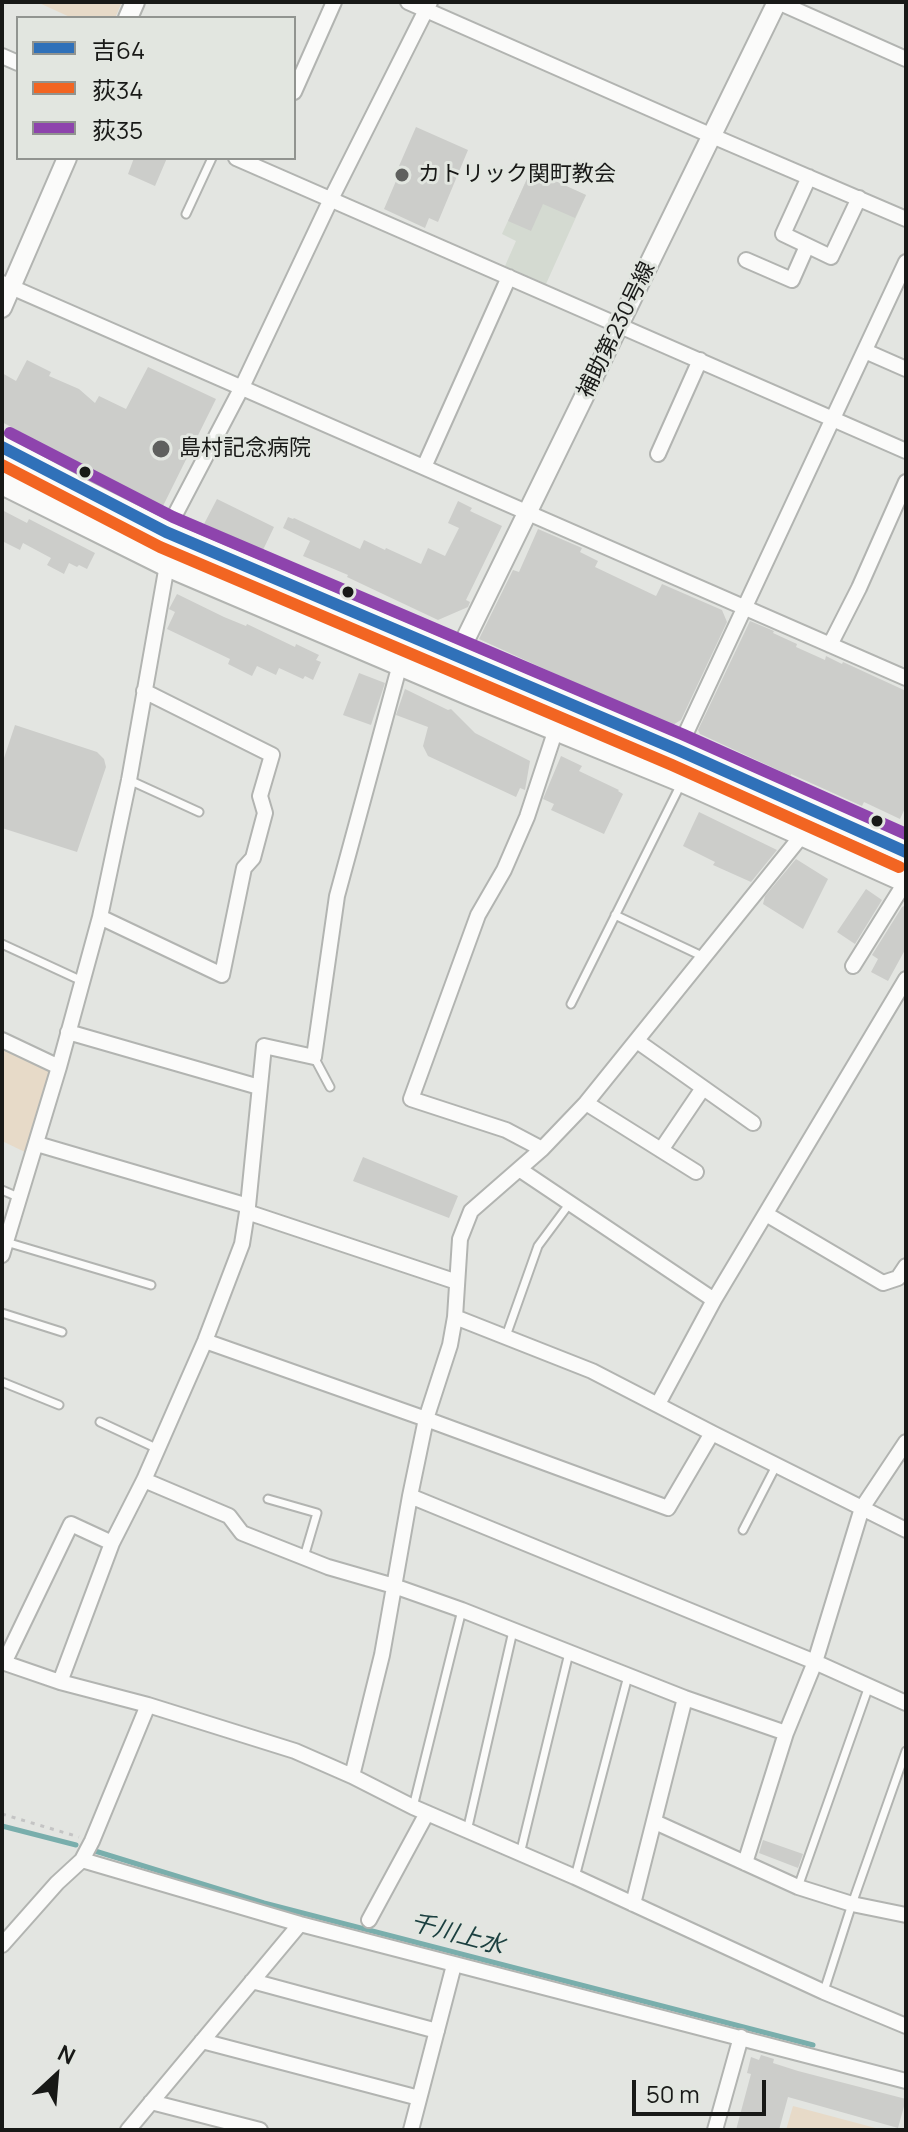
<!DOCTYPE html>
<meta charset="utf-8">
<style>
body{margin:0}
#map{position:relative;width:908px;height:2132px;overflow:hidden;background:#e3e5e1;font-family:Manrope,"Noto Sans JP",sans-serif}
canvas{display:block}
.frame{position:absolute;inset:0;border:4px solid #181917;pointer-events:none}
.legend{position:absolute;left:16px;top:16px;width:280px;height:144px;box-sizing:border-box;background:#e2e6e0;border:2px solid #919490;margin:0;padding:10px 14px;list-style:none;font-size:24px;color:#181917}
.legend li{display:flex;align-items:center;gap:16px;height:40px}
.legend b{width:40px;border:2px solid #919490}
.north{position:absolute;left:16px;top:2036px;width:80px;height:80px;-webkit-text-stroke:6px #e2e6e0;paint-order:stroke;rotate:26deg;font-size:22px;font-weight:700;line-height:32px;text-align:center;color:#181917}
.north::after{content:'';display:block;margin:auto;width:28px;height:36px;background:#181917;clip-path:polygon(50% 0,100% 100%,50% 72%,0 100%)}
.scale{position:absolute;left:632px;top:2080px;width:134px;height:36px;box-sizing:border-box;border:4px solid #181917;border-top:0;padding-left:10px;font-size:24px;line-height:28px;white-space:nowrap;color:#181917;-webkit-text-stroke:6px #e2e6e0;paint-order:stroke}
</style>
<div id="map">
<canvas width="908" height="2132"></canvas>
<div class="frame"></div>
<ul class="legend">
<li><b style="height:10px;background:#3071b9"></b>吉64</li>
<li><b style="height:10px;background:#f26522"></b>荻34</li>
<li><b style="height:10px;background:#8e44ad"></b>荻35</li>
</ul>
<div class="north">N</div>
<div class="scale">50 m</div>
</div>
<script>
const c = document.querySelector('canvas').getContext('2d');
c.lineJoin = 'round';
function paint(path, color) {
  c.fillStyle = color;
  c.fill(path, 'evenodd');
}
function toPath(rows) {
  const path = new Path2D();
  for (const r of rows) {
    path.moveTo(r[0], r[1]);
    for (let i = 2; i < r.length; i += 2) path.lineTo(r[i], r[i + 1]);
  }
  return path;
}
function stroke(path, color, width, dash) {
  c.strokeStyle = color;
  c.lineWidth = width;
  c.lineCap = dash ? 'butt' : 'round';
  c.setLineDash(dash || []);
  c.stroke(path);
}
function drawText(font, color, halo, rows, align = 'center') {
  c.font = font + ' Manrope,"Noto Sans JP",sans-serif';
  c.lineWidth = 6;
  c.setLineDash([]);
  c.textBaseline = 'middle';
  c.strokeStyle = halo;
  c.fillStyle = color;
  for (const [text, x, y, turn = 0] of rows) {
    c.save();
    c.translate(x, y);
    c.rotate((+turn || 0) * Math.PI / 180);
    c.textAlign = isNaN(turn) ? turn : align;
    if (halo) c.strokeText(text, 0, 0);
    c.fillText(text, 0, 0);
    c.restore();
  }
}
paint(toPath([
 [531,170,586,195,546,284,505,266,516,241,502,234]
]), '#d4dad1');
paint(toPath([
 [37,2,122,2,115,18,72,18],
 [2,1046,51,1070,27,1153,2,1141],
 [793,2106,883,2130,786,2130]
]), '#e7dac8');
stroke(toPath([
 [2,1826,76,1845],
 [95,1851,264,1903,813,2045]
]), '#79aeac', 5);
paint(toPath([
 [416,127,468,150,438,222,429,218,425,228,384,209,402,167,399,166],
 [134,158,167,158,155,186,128,174],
 [531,170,586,195,575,218,543,204,531,231,508,221],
 [27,360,51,372,49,376,79,389,95,403,99,396,126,409,148,367,216,399,163,506,115,484,2,422,2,373,16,381],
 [217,499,274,527,263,550,204,524],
 [458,501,472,508,470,511,502,526,466,600,470,602,468,607,438,620,347,577,348,575,303,556,310,541,283,528,288,517,293,519,294,518,360,549,364,540,385,550,386,548,421,564,428,548,445,556,459,528,448,523],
 [2,510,27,523,29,519,95,553,87,569,79,565,77,567,69,563,64,574,47,565,51,558,23,543,20,550,2,541],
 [538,529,582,548,580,552,598,561,595,567,656,596,662,584,722,610,727,622,681,720,671,726,598,694,597,695,561,679,562,677,479,639,513,570,519,572],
 [177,594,224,617,246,626,247,624,295,647,296,644,319,655,316,660,321,662,313,680,305,676,303,679,279,668,276,675,257,666,252,676,228,664,230,659,167,629,175,612,169,609],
 [750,621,774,631,773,633,797,644,796,647,825,660,826,656,842,664,843,662,906,691,906,806,900,819,864,802,862,806,791,774,791,776,700,734,698,730],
 [359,673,385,683,371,725,343,715],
 [405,689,448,710,451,709,475,733,530,761,525,790,520,788,516,797,428,756,423,746,428,727,396,715],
 [15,725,97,752,104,759,106,767,77,852,2,828,2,764],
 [561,756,582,766,579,771,619,790,618,791,623,794,604,834,551,810,554,804,543,799],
 [699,812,777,850,751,882,713,865,715,862,683,846],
 [796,859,828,879,803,929,763,904,765,896],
 [866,889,882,900,855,944,837,932],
 [906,905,906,948,888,981,871,972,878,959,872,955,902,907],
 [363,1157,458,1196,449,1218,353,1181],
 [763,1840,803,1854,798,1868,759,1853],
 [761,2055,774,2059,773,2063,798,2071,906,2099,898,2128,788,2097,779,2130,736,2130,751,2074,747,2073,751,2057,759,2060]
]), '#cccdca');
const service = toPath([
 [186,214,212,158],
 [129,780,199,812],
 [615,915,704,957],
 [2,944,82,981],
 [571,1004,681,784],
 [314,1057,330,1087],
 [2,1190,18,1197],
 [6,1242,151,1285],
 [2,1313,62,1332],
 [506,1336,538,1246,570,1203],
 [2,1382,59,1405],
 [100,1422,158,1449],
 [268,1499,317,1513,304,1557],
 [743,1530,776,1466],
 [413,1807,462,1610],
 [467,1831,513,1631],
 [520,1854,569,1653],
 [575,1877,628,1676],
 [798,1887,869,1686],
 [824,1991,852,1904,906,1751]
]);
const minor = toPath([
 [408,2,710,135,906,219],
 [778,2,906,59],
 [2,56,18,63],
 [294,92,334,2],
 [236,158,906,451],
 [809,177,783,234,831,257,859,198],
 [746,260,792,280,807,246],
 [2,283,906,678],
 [865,351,906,369],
 [658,454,700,360],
 [424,467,509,277],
 [166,532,242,387,331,199,430,2],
 [830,645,859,588,906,482],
 [678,750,906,262],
 [100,917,222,975,244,868,253,858,265,813,260,796,272,755,144,691],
 [853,966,906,881],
 [68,1032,259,1087],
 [2,1040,59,1067],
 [637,1041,753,1123],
 [586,1103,696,1172],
 [37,1144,248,1206],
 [542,1149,506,1130,411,1099,478,915,504,870,527,817,556,729],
 [661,1150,703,1088],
 [519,1169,714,1300],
 [247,1212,457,1282],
 [766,1214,883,1283,898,1278,906,1266],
 [2,1255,59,1067,100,917,129,780,167,565],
 [455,1317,592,1371,712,1433],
 [205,1341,426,1419,668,1508,712,1433,906,1530],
 [658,1404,714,1300,906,979],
 [144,1480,229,1516,242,1533,328,1567,394,1586,462,1610,685,1698,786,1733],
 [410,1496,815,1662,906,1703],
 [2,1662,60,1682,148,1705,295,1751,352,1776,413,1807,575,1877,824,1992,906,2026],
 [4,1663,71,1524,112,1543],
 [60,1682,112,1543,144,1480,205,1341,242,1244,248,1206,264,1046,314,1057,337,896,400,664],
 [352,1776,382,1655,410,1496,426,1419,450,1345,455,1317,460,1239,471,1211,542,1149,586,1103,803,834],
 [655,1822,798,1887,852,1904,906,1915],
 [82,1860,300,1924,906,2081],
 [745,1863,786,1733,815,1662,862,1508,906,1442],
 [633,1904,685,1698],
 [369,1920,427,1813],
 [2,1945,57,1883,82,1860,92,1841,148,1705],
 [252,1981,437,2031],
 [202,2041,419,2098],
 [151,2102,260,2130],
 [128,2130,300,1924],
 [411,2130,454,1965],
 [715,2130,741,2037]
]);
const tertiary = toPath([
 [128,18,135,2],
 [2,308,67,158],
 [444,683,777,2]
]);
const primary = toPath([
 [2,447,78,488,166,532,678,750,906,852],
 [2,483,167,565,470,694,683,781,906,881]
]);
stroke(service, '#b2b4b1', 11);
stroke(minor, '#b2b4b1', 18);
stroke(tertiary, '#b2b4b1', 22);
stroke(primary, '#b2b4b1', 26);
stroke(toPath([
 [2,1814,79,1837]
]), '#c4c4c4', 3, [4, 6]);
stroke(service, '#fbfbfa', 7);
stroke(minor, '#fbfbfa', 14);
stroke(tertiary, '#fbfbfa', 18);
stroke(primary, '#fbfbfa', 22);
stroke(toPath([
 [2,447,166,532,678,750,906,852]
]), '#3071b9', 12);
stroke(toPath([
 [2,465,160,547,672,765,899,867]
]), '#f26522', 12);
stroke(toPath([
 [10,433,173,517,684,735,906,834]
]), '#8e44ad', 12);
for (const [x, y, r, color] of [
 [402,175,8,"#5f605e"],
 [161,449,10,"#5f605e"],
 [85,472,7,"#181917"],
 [348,592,7,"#181917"],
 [877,821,7,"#181917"]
]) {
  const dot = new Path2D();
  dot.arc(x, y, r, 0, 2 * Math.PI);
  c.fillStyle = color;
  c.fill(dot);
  stroke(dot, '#e2e6e0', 3);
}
drawText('22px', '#181917', '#e2e6e0', [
 ["カトリック関町教会",418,175],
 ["島村記念病院",179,449]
], 'left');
drawText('22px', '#181917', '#e2e6e0', [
 ["補助第230号線",617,330,-64]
]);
drawText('italic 24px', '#1c4040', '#e2e6e0', [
 ["千川上水",457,1935,15]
]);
</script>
